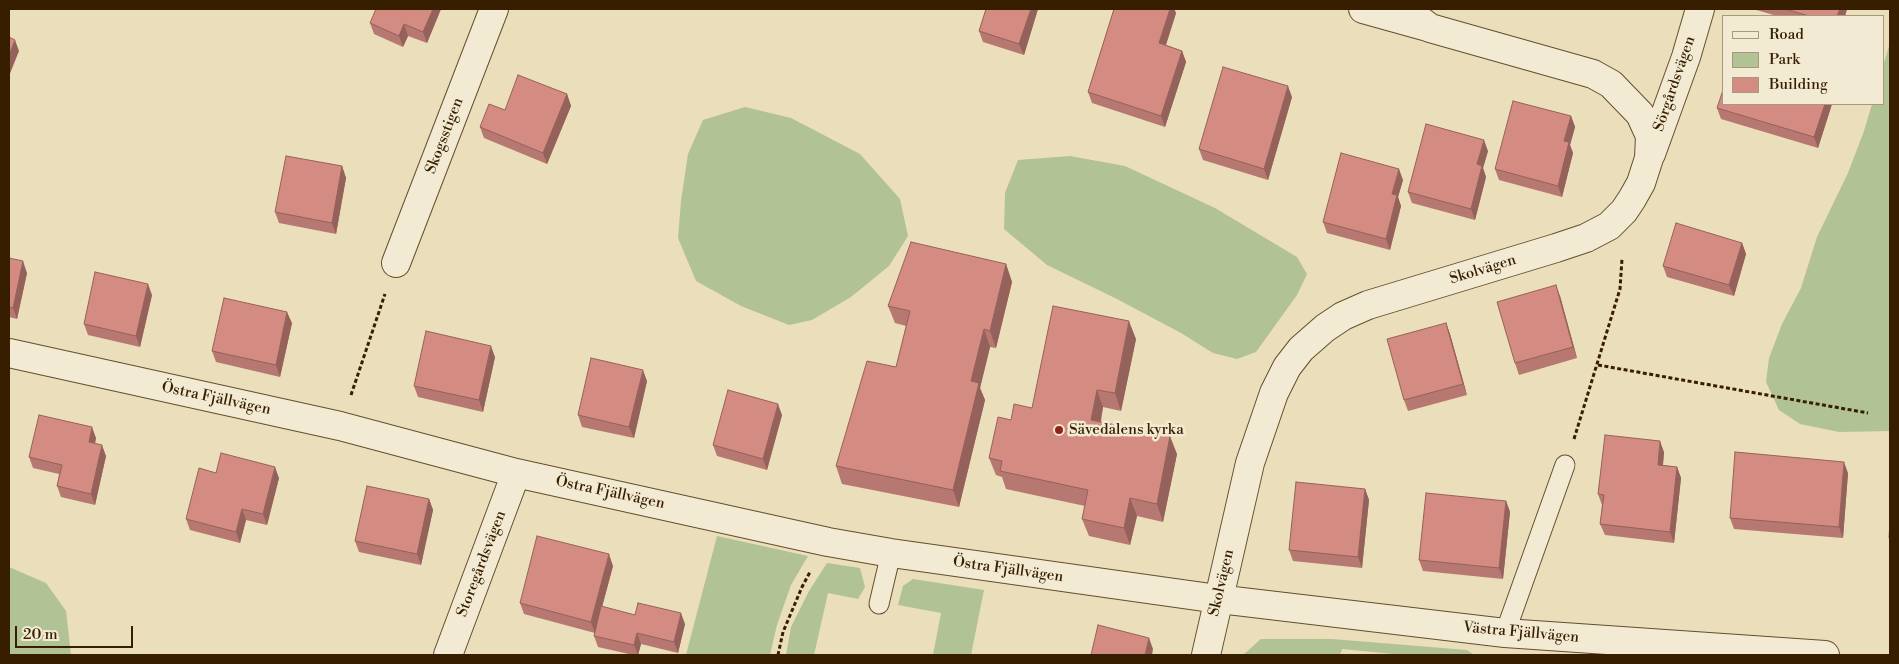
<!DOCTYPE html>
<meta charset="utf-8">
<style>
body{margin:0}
#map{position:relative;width:1899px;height:664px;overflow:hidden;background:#ebdeba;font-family:"Libre Bodoni",serif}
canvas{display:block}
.frame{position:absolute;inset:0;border:10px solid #371e00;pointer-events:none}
.legend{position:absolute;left:1722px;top:15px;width:162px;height:90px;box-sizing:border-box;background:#f2ead2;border:1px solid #a7987e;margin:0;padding:6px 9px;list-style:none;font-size:15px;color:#371e00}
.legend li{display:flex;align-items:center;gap:10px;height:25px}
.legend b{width:25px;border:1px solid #a7987e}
.scale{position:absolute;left:15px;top:626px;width:118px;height:22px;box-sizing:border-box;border:2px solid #371e00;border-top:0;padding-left:6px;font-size:15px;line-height:18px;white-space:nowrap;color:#371e00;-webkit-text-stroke:4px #f2ead2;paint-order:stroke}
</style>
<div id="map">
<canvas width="1899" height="664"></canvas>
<div class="frame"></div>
<ul class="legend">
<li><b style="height:6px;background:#f2ead2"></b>Road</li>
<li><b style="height:14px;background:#b1c295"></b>Park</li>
<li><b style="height:14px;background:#d48b82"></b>Building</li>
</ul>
<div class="scale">20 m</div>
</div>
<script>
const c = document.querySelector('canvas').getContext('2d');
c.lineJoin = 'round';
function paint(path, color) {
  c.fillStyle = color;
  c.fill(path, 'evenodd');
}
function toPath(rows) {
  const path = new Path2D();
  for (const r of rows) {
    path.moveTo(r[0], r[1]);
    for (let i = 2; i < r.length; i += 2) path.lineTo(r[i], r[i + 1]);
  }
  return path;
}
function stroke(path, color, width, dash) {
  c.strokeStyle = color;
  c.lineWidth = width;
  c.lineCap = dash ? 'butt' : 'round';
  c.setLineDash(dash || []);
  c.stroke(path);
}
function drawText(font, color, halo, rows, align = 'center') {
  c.font = font + ' "Libre Bodoni",serif';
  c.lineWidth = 5;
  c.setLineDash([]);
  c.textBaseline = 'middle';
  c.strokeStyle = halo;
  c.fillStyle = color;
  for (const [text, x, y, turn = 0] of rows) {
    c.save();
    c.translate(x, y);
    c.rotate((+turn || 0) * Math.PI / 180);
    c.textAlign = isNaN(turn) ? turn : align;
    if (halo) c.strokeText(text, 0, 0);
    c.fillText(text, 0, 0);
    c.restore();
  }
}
paint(toPath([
 [1890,43,1890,431,1839,432,1800,424,1779,410,1766,382,1769,358,1782,324,1801,288,1817,237,1848,173,1864,131,1872,104,1883,104,1883,66],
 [745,107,791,118,860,154,900,199,908,236,889,266,851,297,812,320,789,325,741,306,696,281,678,238,681,201,688,154,703,120],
 [1070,156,1125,166,1215,208,1297,257,1307,274,1297,295,1256,352,1237,359,1213,353,1181,333,1115,298,1047,265,1004,229,1005,193,1018,160],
 [717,536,808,556,791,585,777,625,770,655,686,655],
 [827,563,860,568,865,587,858,599,828,593,814,655,786,655,791,627,809,591],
 [9,567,46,583,66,611,71,655,9,655],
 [913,579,984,590,971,655,933,655,941,613,898,605,903,586],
 [1261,639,1332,639,1467,650,1474,655,1403,655,1342,649,1340,655,1243,655]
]), '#b1c295');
const lane = toPath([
 [879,604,891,553],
 [1505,633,1565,465]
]);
const street = toPath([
 [1363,9,1424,26],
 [1651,154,1686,57,1700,9],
 [396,263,494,9],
 [9,353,340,426,516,473,828,542,891,553,1218,599,1505,633,1825,655],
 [448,655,516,473],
 [1206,655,1250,463,1274,393,1287,367,1301,349,1325,328,1343,316,1368,305,1556,248,1586,238,1609,226,1624,211,1632,199,1641,183,1649,158,1650,136,1640,114,1611,84,1593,74,1430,28,1405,9]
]);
stroke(lane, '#644e2e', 21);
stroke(street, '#644e2e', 30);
stroke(toPath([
 [1598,365,1868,413],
 [351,395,385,294],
 [1574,439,1620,289,1622,259],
 [778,655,783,632,802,587,810,572]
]), '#371e00', 3, [4, 2.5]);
stroke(lane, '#f2ead2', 19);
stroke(street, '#f2ead2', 28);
paint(toPath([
 [441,9,427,43,408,36,403,47,374,34,370,23],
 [986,9,1038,9,1024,55,983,42,979,31],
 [1114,9,1174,9,1176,13,1166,45,1182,51,1186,62,1165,127,1092,103,1088,92],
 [1753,9,1847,9,1845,16,1777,16],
 [567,94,571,106,547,164,484,138,480,127,505,110],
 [1292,97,1268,180,1203,160,1199,149],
 [1832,104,1818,148,1721,119,1717,108],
 [1571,116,1575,127,1570,145,1573,153,1562,197,1499,180,1495,169],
 [1488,151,1483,168,1486,177,1475,220,1412,203,1408,192],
 [342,166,346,178,336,234,279,223,275,212],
 [1403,180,1398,197,1401,206,1390,250,1327,233,1323,222],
 [1742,243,1746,254,1734,296,1667,277,1663,266],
 [9,258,27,273,17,319,9,317],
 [1006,264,1012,282,996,348,990,347,980,388,985,400,959,507,842,484,836,466,896,367,906,326,895,323,888,306],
 [152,295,140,347,88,335,84,324],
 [1560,296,1577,358,1519,375,1515,363],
 [292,323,280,377,216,362,212,351],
 [1446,323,1450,334,1467,395,1408,411,1404,400],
 [1136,339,1121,411,1103,407,1101,422,1177,454,1163,522,1137,516,1130,545,1089,536,1082,519,1085,506,1006,489,1002,477,996,475,989,458,1032,408],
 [495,357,483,412,418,397,414,386],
 [647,381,634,438,582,427,578,415],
 [782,415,767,470,717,456,713,445],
 [96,438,95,443,106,456,95,505,61,497,57,486,59,474,33,468,29,457],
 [1664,452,1663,465,1677,467,1681,478,1674,543,1605,535,1600,524,1602,505,1598,494],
 [216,473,279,478,267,525,246,520,240,543,190,530,186,519],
 [1848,473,1843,538,1734,529,1730,518],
 [1365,489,1369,500,1362,568,1293,561,1289,550],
 [429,499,433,510,421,565,359,552,355,541],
 [1506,501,1510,512,1503,579,1423,571,1419,560],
 [613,566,602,607,635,615,685,624,678,653,641,644,638,655,633,655,598,647,594,636,595,633,524,614,520,603]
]), '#b67870');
paint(toPath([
 [433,9,441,9,427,43,423,32],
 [1031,9,1038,9,1024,55,1019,44],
 [1170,9,1174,9,1176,13,1163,54,1159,43],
 [1840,9,1847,9,1845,16,1837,16],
 [404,24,408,36,403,47,399,36],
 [15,40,19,51,9,76,9,55],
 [1182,51,1186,62,1165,127,1161,116],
 [1288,86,1292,97,1268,180,1264,169],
 [567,94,571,106,547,164,543,153],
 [1825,104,1832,104,1818,148,1814,137],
 [1571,116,1575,127,1570,145,1573,153,1562,197,1558,186,1564,141],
 [1484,140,1488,151,1483,168,1486,177,1475,220,1471,209,1477,164],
 [342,166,346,178,336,234,332,223],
 [1399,169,1403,180,1398,197,1401,206,1390,250,1386,239,1392,194],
 [1742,243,1746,254,1734,296,1729,285],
 [23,261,27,273,17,319,13,308],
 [1006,264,1012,282,996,348,990,331],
 [148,284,152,295,140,347,136,336],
 [1556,285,1560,296,1577,358,1573,347],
 [287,312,292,323,280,377,276,365],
 [1129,321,1136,339,1121,411,1115,393],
 [1446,323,1450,334,1467,395,1463,384],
 [984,329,990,347,980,388,985,400,959,507,953,490,971,381],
 [491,346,495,357,483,412,479,400],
 [643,370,647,381,634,438,629,427],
 [1097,390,1103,407,1097,438,1091,420],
 [778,404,782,415,767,470,763,459],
 [92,427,96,438,93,453,89,442],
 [1170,436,1177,454,1163,522,1157,504],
 [1660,441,1664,452,1662,476,1658,465],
 [102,445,106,456,95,505,91,494],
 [1844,462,1848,473,1843,538,1839,527],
 [275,467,279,478,267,525,263,514],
 [1677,467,1681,478,1674,543,1670,532],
 [1365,489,1369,500,1362,568,1358,557],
 [1130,498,1137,516,1130,545,1124,528],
 [429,499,433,510,421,565,417,554],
 [1506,501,1510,512,1503,579,1499,568],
 [242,509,246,520,240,543,236,532],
 [609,554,613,566,595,633,591,622],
 [681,613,685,624,678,653,674,642],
 [637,633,641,644,638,655,634,645],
 [1149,638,1153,649,1152,655,1145,655]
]), '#94615b');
const building = toPath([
 [376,9,433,9,423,32,404,24,399,36,370,23,376,9],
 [986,9,1031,9,1019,44,979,31,986,9],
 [1114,9,1170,9,1159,43,1182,51,1161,116,1088,92,1114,9],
 [1785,9,1840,9,1837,16,1809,16,1785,9],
 [9,37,15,40,9,55,9,37],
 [1223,67,1288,86,1264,169,1199,149,1223,67],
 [518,75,567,94,543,153,480,127,489,104,505,110,518,75],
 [1723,90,1723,104,1825,104,1814,137,1717,108,1723,90],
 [1513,101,1571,116,1564,141,1569,142,1558,186,1495,169,1513,101],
 [1426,124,1484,140,1477,164,1482,166,1471,209,1408,192,1426,124],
 [1341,153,1399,169,1392,194,1397,195,1386,239,1323,222,1341,153],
 [286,156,342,166,332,223,275,212,286,156],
 [1676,223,1742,243,1729,285,1663,266,1676,223],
 [911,242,1006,264,990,331,984,329,971,381,979,383,953,490,836,466,867,361,896,367,910,311,888,306,911,242],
 [9,258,23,261,13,308,9,307,9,258],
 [95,272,148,284,136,336,84,324,95,272],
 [1556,285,1573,347,1515,363,1497,302,1556,285],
 [224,298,287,312,276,365,212,351,224,298],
 [1053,306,1129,321,1115,393,1097,390,1091,420,1170,436,1157,504,1130,498,1124,528,1082,519,1088,490,1000,471,1002,461,989,458,998,417,1011,420,1014,404,1032,408,1053,306],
 [1446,323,1463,384,1404,400,1387,339,1446,323],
 [426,331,491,346,479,400,414,386,426,331],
 [591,358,643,370,629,427,578,415,591,358],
 [728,390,778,404,763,459,713,445,728,390],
 [39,415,92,427,89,442,102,445,91,494,57,486,62,465,29,457,39,415],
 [1605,435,1660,441,1658,465,1677,467,1670,532,1600,524,1604,495,1598,494,1605,435],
 [1735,452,1844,462,1839,527,1730,518,1735,452],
 [221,453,275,467,263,514,242,509,236,532,186,519,199,468,216,473,221,453],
 [1296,482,1365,489,1358,557,1289,550,1296,482],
 [367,486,429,499,417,554,355,541,367,486],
 [1426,493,1506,501,1499,568,1419,560,1426,493],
 [1890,523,1890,538,1889,538,1890,523],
 [537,536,609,554,591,622,520,603,537,536],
 [638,603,681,613,674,642,637,633,634,645,594,636,601,606,635,615,638,603],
 [1098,625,1149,638,1145,655,1091,655,1098,625]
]);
paint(building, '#d48b82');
stroke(building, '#94615b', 1);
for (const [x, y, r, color] of [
 [1059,430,5,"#8f2418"]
]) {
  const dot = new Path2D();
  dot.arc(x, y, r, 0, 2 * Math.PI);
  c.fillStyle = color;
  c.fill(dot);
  stroke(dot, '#f2ead2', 2);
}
drawText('15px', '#371e00', '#f2ead2', [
 ["Sörgårdsvägen",1675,84,-71],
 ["Skogsstigen",445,136,-69],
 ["Skolvägen",1483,270,-17],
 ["Östra Fjällvägen",216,399,12],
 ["Östra Fjällvägen",610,493,12],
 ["Storegårdsvägen",482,564,-69],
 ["Östra Fjällvägen",1008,570,8],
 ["Skolvägen",1222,583,-77],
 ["Västra Fjällvägen",1521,633,5]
]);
drawText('15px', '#371e00', '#f2ead2', [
 ["Sävedalens kyrka",1069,430]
], 'left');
</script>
